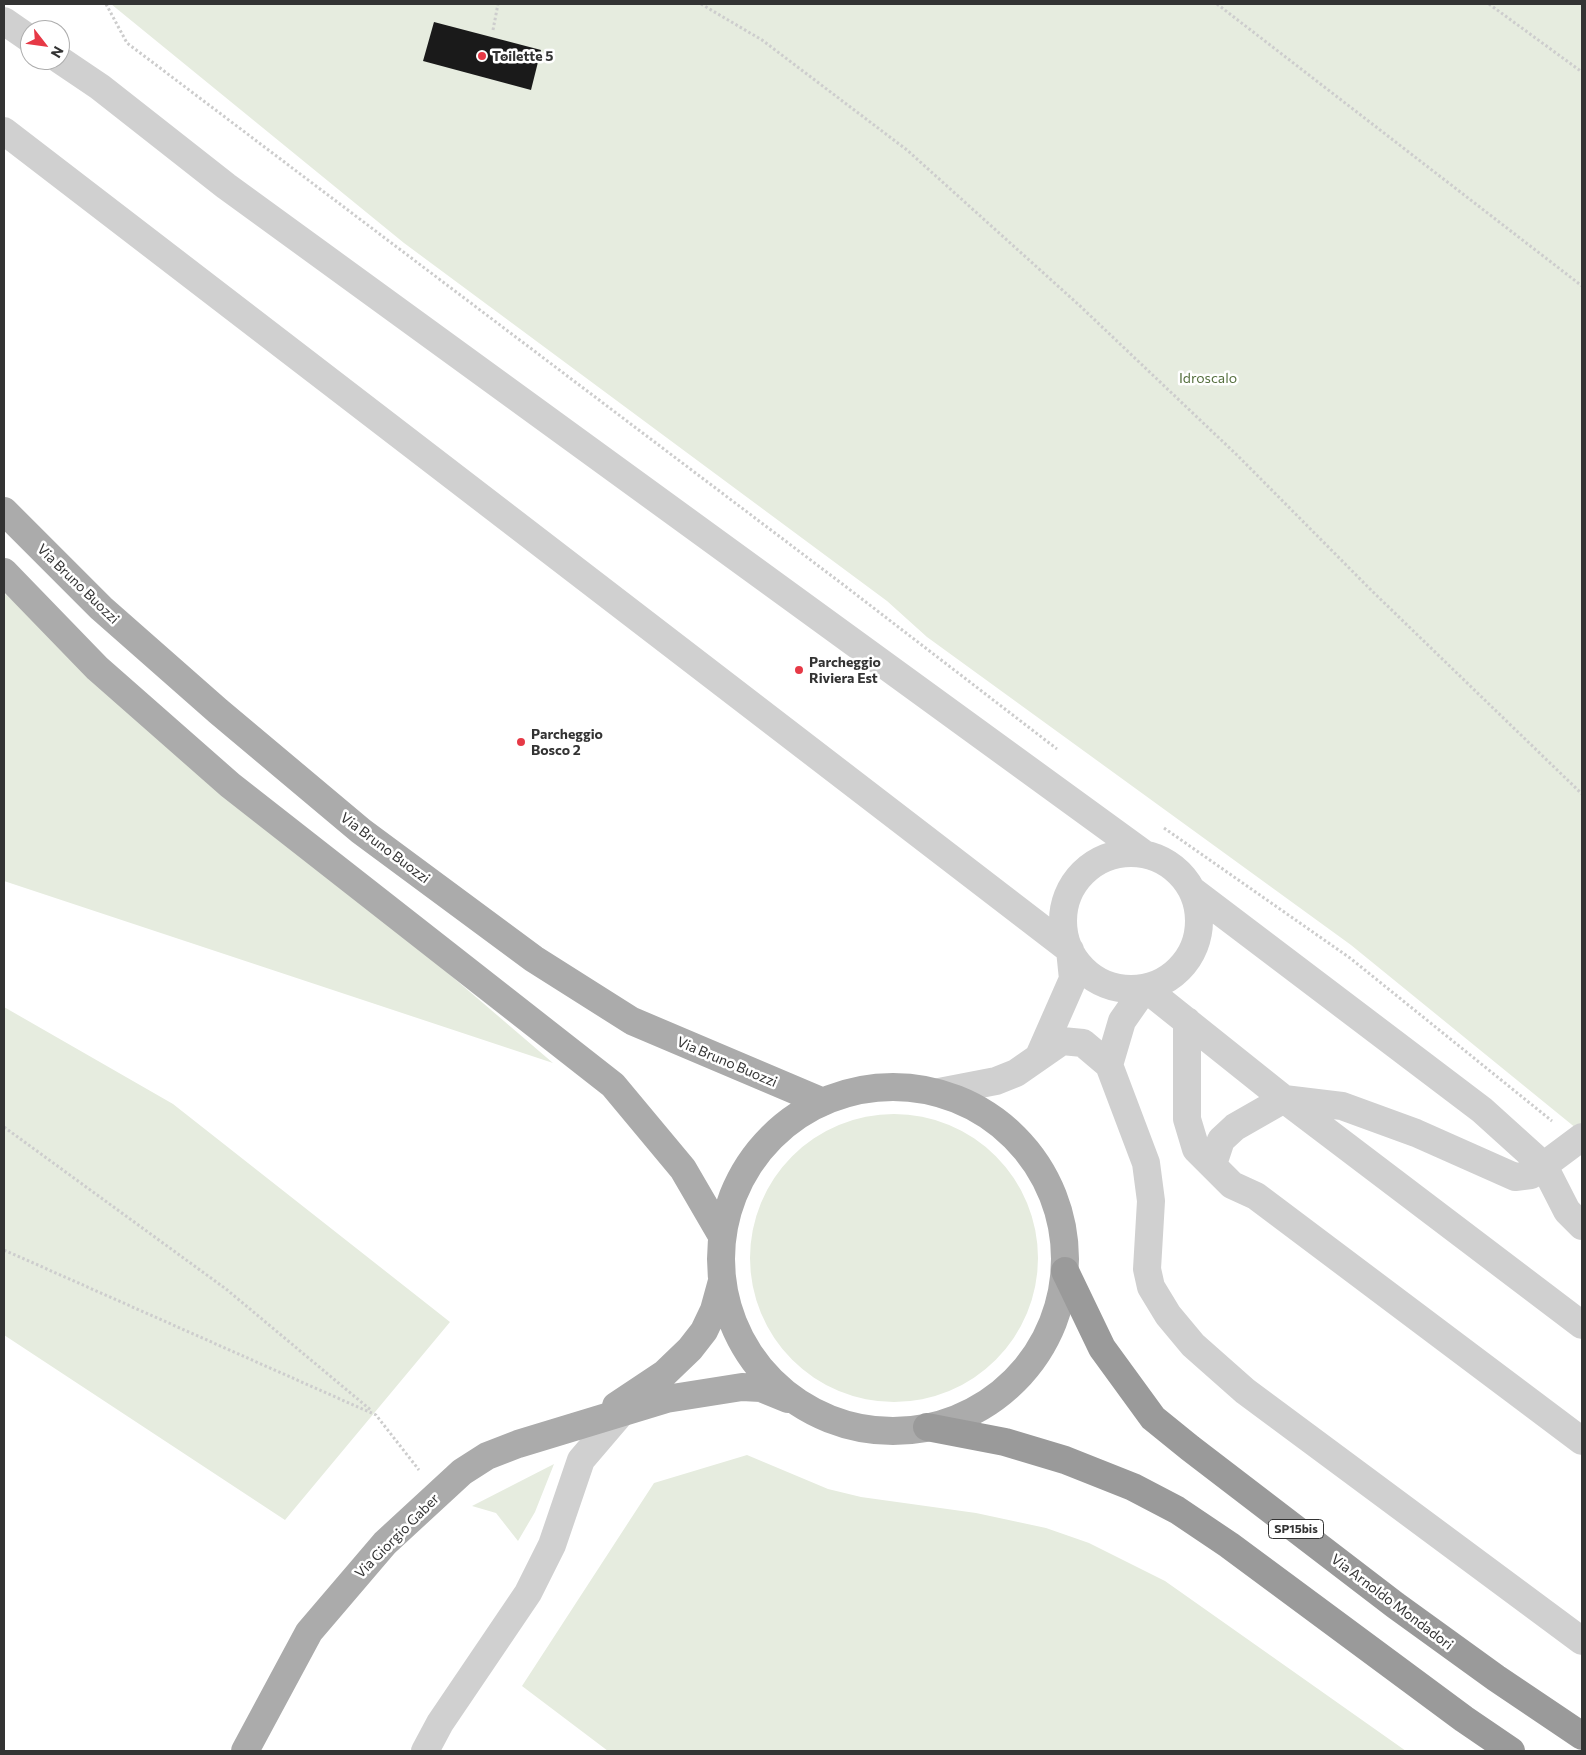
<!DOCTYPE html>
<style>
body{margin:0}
#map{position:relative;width:1586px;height:1755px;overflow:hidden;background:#fff;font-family:Commissioner,sans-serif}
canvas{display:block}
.frame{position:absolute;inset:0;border:5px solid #333;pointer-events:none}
.north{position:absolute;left:20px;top:20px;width:50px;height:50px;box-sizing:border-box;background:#fff;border:1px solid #adadad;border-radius:50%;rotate:120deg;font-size:14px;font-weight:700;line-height:20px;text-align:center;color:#333}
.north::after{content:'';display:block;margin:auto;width:18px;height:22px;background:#e63946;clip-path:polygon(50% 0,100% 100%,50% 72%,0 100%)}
</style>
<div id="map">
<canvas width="1586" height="1755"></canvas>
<div class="frame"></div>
<div class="north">N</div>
</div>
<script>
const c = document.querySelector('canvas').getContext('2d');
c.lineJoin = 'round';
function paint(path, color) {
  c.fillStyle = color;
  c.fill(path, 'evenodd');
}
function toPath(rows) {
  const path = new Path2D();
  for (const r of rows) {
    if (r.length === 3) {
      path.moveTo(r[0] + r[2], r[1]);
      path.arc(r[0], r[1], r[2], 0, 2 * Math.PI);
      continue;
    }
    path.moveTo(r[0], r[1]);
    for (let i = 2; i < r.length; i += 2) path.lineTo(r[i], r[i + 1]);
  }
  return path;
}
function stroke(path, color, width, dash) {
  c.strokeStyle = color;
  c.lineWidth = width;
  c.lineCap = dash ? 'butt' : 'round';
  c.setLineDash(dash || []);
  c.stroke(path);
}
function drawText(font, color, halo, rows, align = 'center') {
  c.font = font + ' Commissioner,sans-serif';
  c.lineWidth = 5;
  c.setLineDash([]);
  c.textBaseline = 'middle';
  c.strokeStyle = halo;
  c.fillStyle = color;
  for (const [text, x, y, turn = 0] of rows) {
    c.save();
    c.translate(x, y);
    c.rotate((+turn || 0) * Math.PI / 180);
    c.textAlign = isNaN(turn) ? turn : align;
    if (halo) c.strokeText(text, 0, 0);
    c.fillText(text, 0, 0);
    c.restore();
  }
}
paint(toPath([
 [111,4,1582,4,1582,1133,1351,945,927,637,887,601,404,243],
 [4,593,553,1063,4,881],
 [4,1007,173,1104,450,1322,285,1520,4,1335],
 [894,1258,144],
 [747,1455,828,1489,861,1497,976,1513,1046,1528,1089,1543,1165,1581,1406,1751,608,1751,522,1686,654,1483],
 [554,1464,535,1512,518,1541,496,1513,472,1506]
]), '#e6ecdf');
paint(toPath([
 [434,22,541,50,531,90,423,61]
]), '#1a1a1a');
stroke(toPath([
 [106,4,127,43,845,586,1057,749],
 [701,4,762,40,907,150,1079,305,1238,456,1372,591,1582,794],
 [1217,4,1582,286],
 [1489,4,1582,72],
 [493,30,498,4],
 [1164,828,1350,958,1552,1121],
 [4,1127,226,1289,372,1411],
 [4,1250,376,1415,419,1470]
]), '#cdcdcd', 3, [2.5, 2.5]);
stroke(toPath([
 [4,21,30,39],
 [60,60,100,87,226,186,1143,853],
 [4,131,1070,950,1073,979,1040,1054],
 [1131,921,68],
 [1193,891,1482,1110,1544,1166,1567,1211,1582,1226],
 [1187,1021,1187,1119,1196,1149,1232,1185,1256,1196,1582,1441],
 [1109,1065,1122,1021,1145,988,1284,1099,1582,1325],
 [939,1092,996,1081,1016,1073,1062,1041,1083,1043,1109,1065,1146,1163,1151,1201,1147,1269,1151,1287,1168,1315,1193,1345,1245,1391,1582,1641],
 [1213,1164,1221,1140,1235,1127,1284,1099,1342,1106,1416,1133,1515,1177,1531,1175,1582,1137],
 [425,1751,440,1723,528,1593,552,1545,581,1460,622,1412]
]), '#d0d0d0', 28);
stroke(toPath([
 [4,511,101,608,218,711,361,831,534,959,632,1021,823,1102],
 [4,572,97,668,230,785,613,1085,683,1169,722,1236],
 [893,1259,172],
 [616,1406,664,1374,690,1349,704,1331,714,1310,722,1281],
 [245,1751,309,1632,385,1543,462,1472,487,1456,518,1444,666,1399,742,1387,761,1388,788,1399]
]), '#ababab', 28);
stroke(toPath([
 [1065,1271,1102,1348,1153,1418,1190,1448,1395,1605,1496,1678,1582,1736],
 [927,1427,1005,1442,1065,1460,1133,1487,1177,1510,1229,1545,1464,1719,1511,1751]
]), '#9a9a9a', 28);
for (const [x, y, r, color] of [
 [482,56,5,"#e63946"],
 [799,670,5,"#e63946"],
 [521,742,5,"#e63946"]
]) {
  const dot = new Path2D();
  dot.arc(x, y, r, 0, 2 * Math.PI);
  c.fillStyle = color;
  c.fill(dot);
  stroke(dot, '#fff', 2);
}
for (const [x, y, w] of [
 [1296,1529,55]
]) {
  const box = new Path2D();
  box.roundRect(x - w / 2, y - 9.5, w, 19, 4);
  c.fillStyle = '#fff';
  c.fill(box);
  stroke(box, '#333', 1);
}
drawText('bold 12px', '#333', null, [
 ["SP15bis",1296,1529]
]);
drawText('bold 14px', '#333', '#fff', [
 ["Toilette 5",492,56],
 ["Parcheggio",809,662],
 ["Riviera Est",809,678],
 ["Parcheggio",531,734],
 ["Bosco 2",531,750]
], 'left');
drawText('14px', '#56703f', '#fff', [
 ["Idroscalo",1208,378]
]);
drawText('14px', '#333', '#fff', [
 ["Via Bruno Buozzi",78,584,44],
 ["Via Bruno Buozzi",385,848,37],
 ["Via Bruno Buozzi",727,1062,23],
 ["Via Giorgio Gaber",397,1536,-45],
 ["Via Arnoldo Mondadori",1392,1602,37]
]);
</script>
